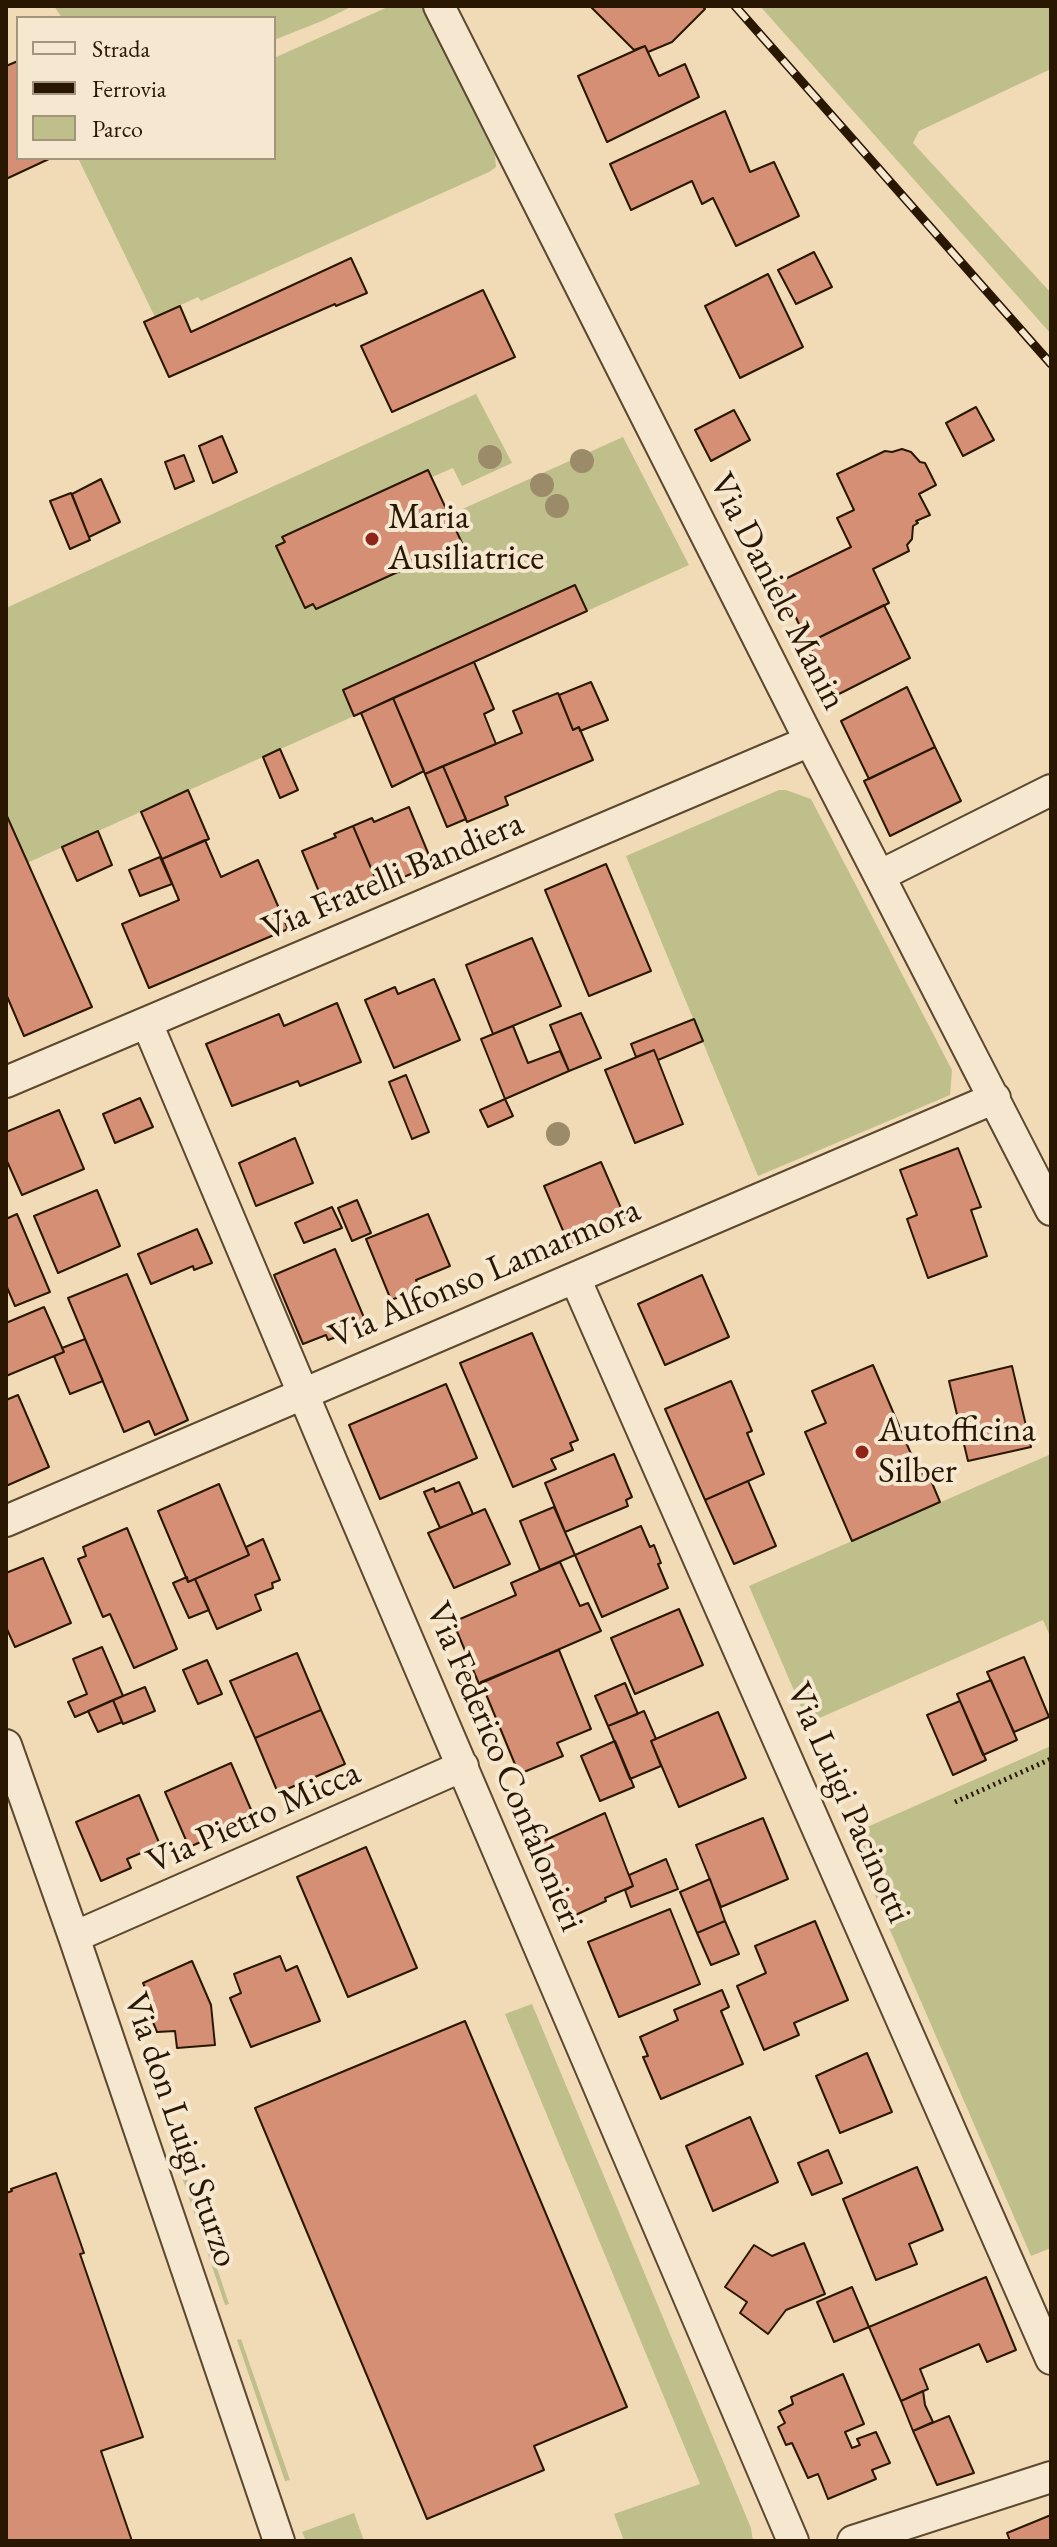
<!DOCTYPE html>
<style>
body{margin:0}
#map{position:relative;width:1057px;height:2547px;overflow:hidden;background:#f1dbb6;font-family:"EB Garamond",serif}
canvas{display:block}
.frame{position:absolute;inset:0;border:8px solid #2a1701;pointer-events:none}
.legend{position:absolute;left:16px;top:16px;width:260px;height:144px;box-sizing:border-box;background:#f6e8d0;border:2px solid #a4947d;margin:0;padding:10px 14px;list-style:none;font-size:24px;color:#2a1701}
.legend li{display:flex;align-items:center;gap:16px;height:40px}
.legend b{width:40px;border:2px solid #a4947d}
</style>
<div id="map">
<canvas width="1057" height="2547"></canvas>
<div class="frame"></div>
<ul class="legend">
<li><b style="height:10px;background:#f6e8d0"></b>Strada</li>
<li><b style="height:10px;background:#2a1701"></b>Ferrovia</li>
<li><b style="height:22px;background:#bebf8b"></b>Parco</li>
</ul>
</div>
<script>
const c = document.querySelector('canvas').getContext('2d');
c.lineJoin = 'round';
function paint(path, color) {
  c.fillStyle = color;
  c.fill(path, 'evenodd');
}
function toPath(rows) {
  const path = new Path2D();
  for (const r of rows) {
    path.moveTo(r[0], r[1]);
    for (let i = 2; i < r.length; i += 2) path.lineTo(r[i], r[i + 1]);
  }
  return path;
}
function stroke(path, color, width, dash) {
  c.strokeStyle = color;
  c.lineWidth = width;
  c.lineCap = dash ? 'butt' : 'round';
  c.setLineDash(dash || []);
  c.stroke(path);
}
function drawText(font, color, halo, rows, align = 'center') {
  c.font = font + ' "EB Garamond",serif';
  c.lineWidth = 8;
  c.setLineDash([]);
  c.textBaseline = 'middle';
  c.strokeStyle = halo;
  c.fillStyle = color;
  for (const [text, x, y, turn = 0] of rows) {
    c.save();
    c.translate(x, y);
    c.rotate((+turn || 0) * Math.PI / 180);
    c.textAlign = isNaN(turn) ? turn : align;
    if (halo) c.strokeText(text, 0, 0);
    c.fillText(text, 0, 0);
    c.restore();
  }
}
paint(toPath([
 [54,6,353,6,322,21,274,40,274,18,62,18],
 [390,6,422,6,495,155,496,167,489,172,201,301,198,297,155,317,78,158,274,158,274,58],
 [760,6,1051,6,1051,69,919,131,913,143,1051,293,1051,334],
 [476,394,512,463,462,486,453,468,432,477,428,470,282,537,285,542,276,547,305,608,313,604,316,609,461,544,449,515,623,437,689,565,587,611,575,585,343,690,354,716,27,863,6,814,6,608],
 [779,790,786,790,811,799,952,1070,950,1095,758,1176,626,856],
 [1051,1454,1051,1638,1043,1620,808,1723,749,1586],
 [1051,1746,1051,2248,1031,2256,852,1842,856,1832],
 [532,2004,751,2528,753,2541,624,2541,614,2514,700,2484,505,2014],
 [178,2152,229,2304,225,2305,174,2153],
 [241,2339,290,2480,285,2481,237,2340],
 [354,2513,364,2541,306,2541,302,2532]
]), '#bebf8b');
const building = toPath([
 [590,6,702,6,705,9,672,42,648,52,645,46,634,50,590,6],
 [645,46,659,76,685,64,699,97,607,142,578,76,645,46],
 [18,61,18,158,51,158,6,179,6,66,18,61],
 [725,111,750,172,774,162,799,216,736,246,713,198,702,204,692,181,631,210,610,164,725,111],
 [814,252,832,287,796,304,778,270,814,252],
 [351,258,367,293,336,306,335,304,169,377,144,322,180,306,191,332,351,258],
 [768,274,803,347,740,378,705,306,768,274],
 [483,290,515,357,392,412,361,346,483,290],
 [976,407,994,440,963,456,946,423,976,407],
 [734,410,750,440,711,461,695,430,734,410],
 [222,436,237,472,213,483,199,446,222,436],
 [902,449,911,452,920,462,925,463,936,485,919,494,930,515,916,521,918,523,913,526,912,539,907,545,909,551,873,569,889,603,808,643,779,582,851,547,837,518,854,510,837,474,885,451,892,452,902,449],
 [184,455,194,481,175,489,165,462,184,455],
 [428,470,462,543,316,609,313,604,305,608,276,546,285,542,282,537,428,470],
 [101,479,120,522,89,537,72,494,101,479],
 [71,493,90,540,70,549,50,501,71,493],
 [575,585,587,611,354,716,343,690,575,585],
 [884,605,910,658,835,696,808,643,884,605],
 [474,662,494,709,484,714,496,744,425,774,393,698,474,662],
 [591,682,608,720,580,731,579,727,573,730,559,695,591,682],
 [907,687,935,747,869,779,841,721,907,687],
 [558,693,573,730,579,727,593,760,505,797,508,805,467,822,443,766,522,733,513,711,558,693],
 [393,698,424,771,392,787,361,713,393,698],
 [935,747,961,801,890,836,864,781,935,747],
 [280,749,298,790,280,798,263,757,280,749],
 [443,766,466,819,447,827,425,774,443,766],
 [188,790,209,839,162,859,141,812,188,790],
 [409,807,433,865,379,887,353,826,372,818,374,822,409,807],
 [6,814,92,1007,24,1036,6,994,6,814],
 [353,826,380,889,327,911,302,851,336,837,334,834,353,826],
 [98,831,112,865,77,881,62,847,98,831],
 [205,840,221,877,258,860,288,929,149,988,122,924,179,900,162,859,205,840],
 [160,857,172,884,140,896,129,870,160,857],
 [606,864,651,971,589,996,545,890,606,864],
 [532,938,561,1006,493,1034,466,965,532,938],
 [434,979,460,1040,394,1068,365,1000,395,987,398,994,434,979],
 [337,1003,361,1062,300,1086,298,1081,232,1106,206,1044,279,1014,284,1026,337,1003],
 [581,1013,601,1058,569,1071,550,1025,581,1013],
 [694,1019,703,1041,658,1060,654,1050,636,1057,631,1044,694,1019],
 [513,1026,528,1063,560,1051,569,1071,505,1099,481,1039,513,1026],
 [654,1050,683,1124,635,1143,605,1070,654,1050],
 [406,1075,429,1132,412,1139,389,1082,406,1075],
 [140,1098,153,1127,115,1143,103,1114,140,1098],
 [505,1099,513,1116,488,1127,480,1110,505,1099],
 [59,1110,84,1169,22,1195,6,1159,6,1132,59,1110],
 [295,1138,313,1183,256,1206,239,1163,295,1138],
 [958,1148,981,1207,971,1210,987,1256,928,1278,907,1219,917,1215,900,1170,958,1148],
 [601,1162,627,1222,570,1247,544,1186,601,1162],
 [97,1190,120,1246,58,1273,34,1216,97,1190],
 [357,1200,371,1233,352,1241,338,1208,357,1200],
 [332,1207,342,1228,304,1243,295,1223,332,1207],
 [17,1214,50,1292,15,1306,6,1285,6,1219,17,1214],
 [428,1214,450,1266,416,1280,420,1289,391,1300,366,1239,428,1214],
 [197,1229,212,1263,194,1270,193,1266,151,1284,138,1254,197,1229],
 [335,1249,365,1320,345,1328,347,1333,328,1340,326,1335,303,1344,274,1275,335,1249],
 [127,1274,188,1420,155,1435,149,1421,124,1432,68,1298,127,1274],
 [702,1275,729,1337,665,1365,638,1304,702,1275],
 [44,1307,64,1352,6,1376,6,1323,44,1307],
 [532,1333,578,1440,570,1443,573,1450,551,1459,556,1469,513,1487,460,1363,532,1333],
 [85,1339,103,1381,70,1394,54,1356,64,1352,62,1348,85,1339],
 [873,1365,920,1475,927,1471,940,1502,852,1541,805,1432,826,1423,812,1391,873,1365],
 [1012,1366,1031,1447,968,1461,949,1381,1012,1366],
 [731,1381,752,1431,747,1433,764,1474,705,1500,665,1409,731,1381],
 [446,1384,477,1458,380,1499,349,1425,446,1384],
 [18,1395,49,1467,6,1486,6,1400,18,1395],
 [614,1454,632,1497,626,1500,628,1506,565,1532,545,1483,614,1454],
 [748,1481,776,1546,734,1564,705,1500,748,1481],
 [459,1482,473,1514,440,1528,424,1492,434,1488,435,1492,459,1482],
 [219,1484,249,1555,188,1582,158,1511,219,1484],
 [554,1507,575,1555,540,1570,520,1521,554,1507],
 [485,1509,510,1564,454,1588,428,1533,485,1509],
 [641,1526,650,1547,654,1545,661,1563,658,1564,668,1588,602,1617,575,1555,641,1526],
 [127,1528,177,1649,134,1668,110,1614,103,1617,78,1559,86,1556,83,1547,127,1528],
 [263,1539,280,1580,272,1583,273,1588,255,1595,261,1610,217,1629,195,1579,249,1555,246,1547,263,1539],
 [43,1558,71,1623,15,1647,6,1627,6,1573,43,1558],
 [560,1562,580,1606,588,1603,601,1631,479,1684,453,1622,516,1595,511,1583,560,1562],
 [187,1577,188,1582,195,1579,209,1610,189,1618,173,1583,187,1577],
 [679,1609,703,1665,635,1694,611,1638,679,1609],
 [102,1647,123,1696,75,1717,68,1702,87,1694,73,1659,102,1647],
 [559,1650,591,1729,557,1743,563,1756,519,1774,481,1682,559,1650],
 [297,1653,321,1710,255,1738,230,1681,297,1653],
 [1024,1657,1049,1717,1014,1732,987,1672,1024,1657],
 [207,1660,222,1694,198,1704,183,1670,207,1660],
 [991,1680,1017,1740,983,1755,957,1694,991,1680],
 [625,1683,638,1714,608,1726,595,1696,625,1683],
 [145,1687,155,1711,123,1724,113,1700,145,1687],
 [113,1700,122,1722,98,1732,88,1711,113,1700],
 [960,1701,986,1760,953,1775,927,1715,960,1701],
 [321,1710,345,1764,278,1793,255,1738,321,1710],
 [644,1711,656,1739,651,1741,661,1766,630,1779,608,1726,644,1711],
 [718,1712,746,1778,679,1807,651,1741,718,1712],
 [615,1741,634,1787,600,1801,581,1756,615,1741],
 [231,1763,255,1819,189,1847,165,1792,231,1763],
 [139,1795,160,1845,127,1859,131,1868,101,1881,76,1822,139,1795],
 [605,1813,633,1886,605,1898,606,1901,569,1918,539,1843,605,1813],
 [763,1818,788,1879,721,1907,696,1845,763,1818],
 [366,1847,417,1968,348,1997,297,1877,366,1847],
 [666,1859,678,1889,631,1907,625,1890,633,1886,629,1875,666,1859],
 [710,1879,725,1921,697,1933,680,1892,710,1879],
 [670,1909,700,1984,619,2017,588,1942,670,1909],
 [725,1921,739,1954,711,1965,697,1933,725,1921],
 [815,1921,848,2000,794,2023,799,2035,764,2050,737,1986,766,1973,755,1946,815,1921],
 [280,1956,286,1971,297,1966,320,2021,251,2047,230,1998,241,1993,234,1974,280,1956],
 [192,1961,211,2005,215,2045,177,2048,175,2031,157,2032,148,2010,154,2007,143,1983,192,1961],
 [722,1990,729,2007,721,2011,743,2064,661,2099,643,2057,648,2056,640,2037,678,2020,674,2010,722,1990],
 [465,2021,627,2407,534,2446,544,2470,427,2519,255,2108,465,2021],
 [867,2053,892,2112,840,2133,816,2076,867,2053],
 [750,2117,778,2182,713,2211,686,2146,750,2117],
 [828,2150,842,2183,812,2195,798,2163,828,2150],
 [917,2167,943,2230,909,2244,917,2264,876,2280,843,2199,917,2167],
 [56,2173,84,2253,80,2254,143,2437,101,2451,132,2541,6,2541,6,2193,12,2191,11,2189,56,2173],
 [804,2243,825,2294,786,2310,768,2334,740,2313,747,2302,725,2287,754,2245,772,2256,804,2243],
 [986,2277,1016,2350,987,2362,979,2344,920,2369,928,2389,901,2401,869,2327,986,2277],
 [852,2287,869,2327,834,2342,817,2302,852,2287],
 [843,2374,864,2424,845,2432,852,2448,860,2445,857,2439,876,2432,890,2463,872,2470,876,2479,828,2499,818,2474,808,2478,792,2443,786,2445,778,2427,785,2423,779,2411,793,2404,791,2397,843,2374],
 [923,2391,925,2405,933,2422,913,2431,901,2401,923,2391],
 [949,2416,974,2473,937,2485,913,2431,949,2416],
 [1051,2515,1051,2541,1010,2541,1007,2533,1051,2515]
]);
paint(building, '#d48f75');
stroke(building, '#2a1701', 2);
const street = toPath([
 [439,6,810,741,1051,1210],
 [881,875,1051,790],
 [147,1023,334,1467,793,2541],
 [6,1082,810,741],
 [575,1278,1051,2359],
 [6,1521,995,1098],
 [6,1745,74,1937,279,2541],
 [74,1937,463,1766],
 [853,2541,1051,2477]
]);
stroke(street, '#5c482e', 34);
stroke(toPath([
 [955,1802,1051,1759]
]), '#2a1701', 5, [2, 4]);
stroke(street, '#f6e8d0', 30);
const rail = toPath([
 [735,6,1051,364]
]);
stroke(rail, '#2a1701', 9);
stroke(rail, '#f6e8d0', 6, [18]);
c.fillStyle = '#9c8b69';
for (const [x, y] of [
 [490,457],
 [582,461],
 [542,485],
 [557,506],
 [558,1134]
]) {
  c.beginPath();
  c.arc(x, y, 12, 0, 2 * Math.PI);
  c.fill();
}
for (const [x, y, r, color] of [
 [372,539,8,"#8f2418"],
 [862,1452,8,"#8f2418"]
]) {
  const dot = new Path2D();
  dot.arc(x, y, r, 0, 2 * Math.PI);
  c.fillStyle = color;
  c.fill(dot);
  stroke(dot, '#f6e8d0', 3);
}
drawText('36px', '#2a1701', '#f6e8d0', [
 ["Maria",388,518],
 ["Ausiliatrice",388,559],
 ["Autofficina",878,1431],
 ["Silber",878,1472]
], 'left');
drawText('36px', '#2a1701', '#f6e8d0', [
 ["Via Daniele Manin",777,592,63],
 ["Via Fratelli Bandiera",393,877,-23],
 ["Via Alfonso Lamarmora",485,1274,-23],
 ["Via Federico Confalonieri",504,1767,67],
 ["Via Luigi Pacinotti",848,1803,66],
 ["Via Pietro Micca",254,1818,-24],
 ["Via don Luigi Sturzo",180,2130,71]
]);
</script>
